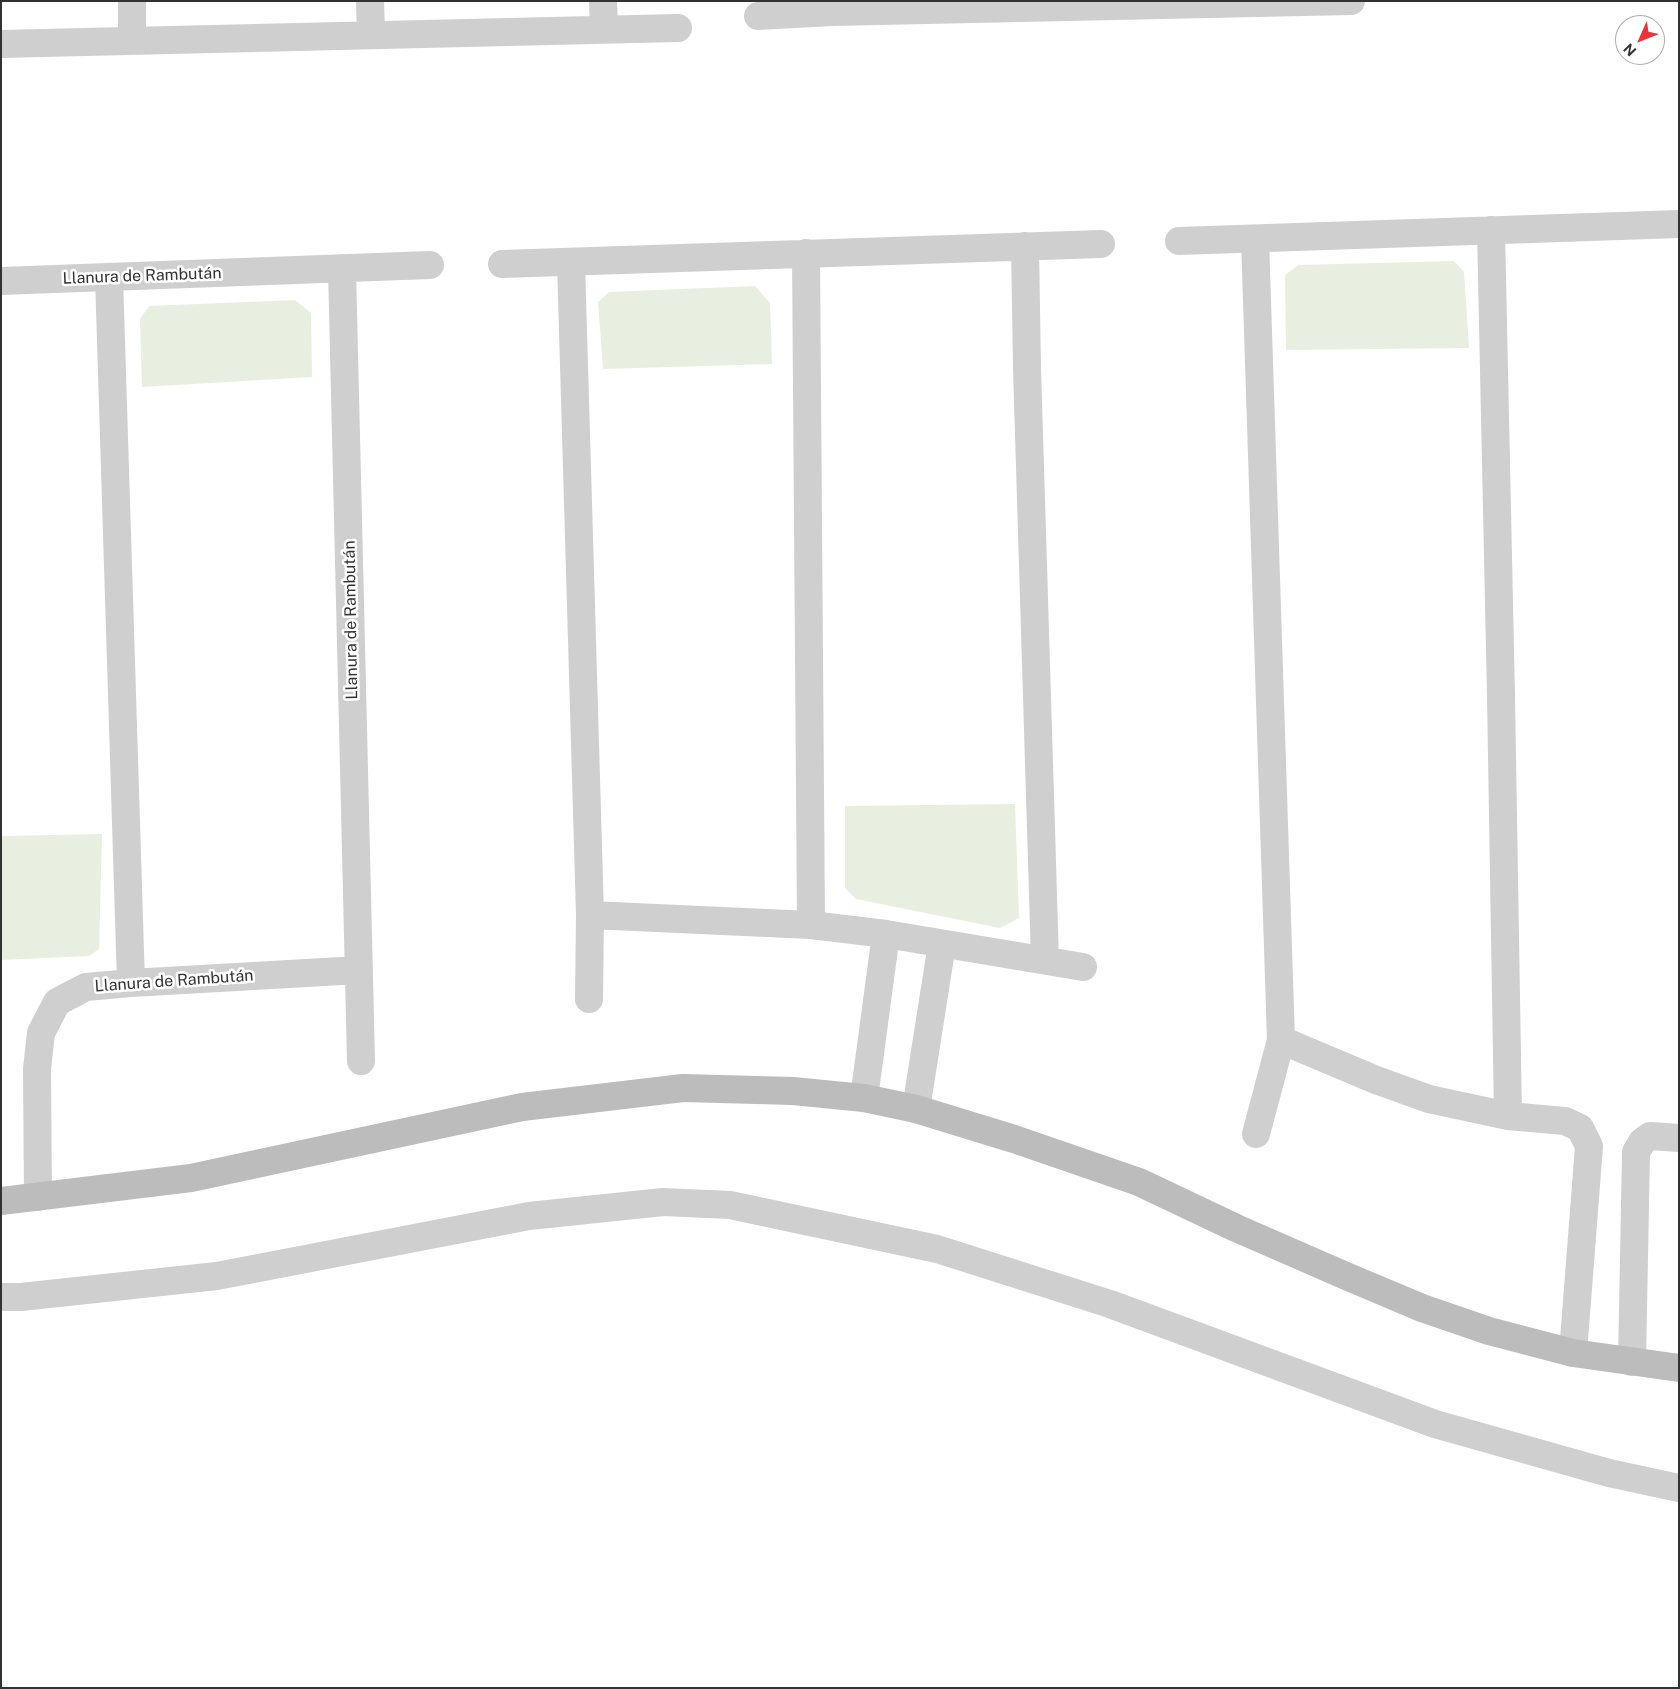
<!DOCTYPE html>
<meta charset="utf-8">
<style>
body{margin:0}
#map{position:relative;width:1680px;height:1689px;overflow:hidden;background:#fff;font-family:"Public Sans",sans-serif}
canvas{display:block}
.frame{position:absolute;inset:0;border:2px solid #323232;pointer-events:none}
.north{position:absolute;left:1615px;top:15px;width:50px;height:50px;box-sizing:border-box;background:#fff;border:1px solid #adadad;border-radius:50%;rotate:226deg;font-size:14px;font-weight:700;line-height:20px;text-align:center;color:#323232}
.north::after{content:'';display:block;margin:auto;width:18px;height:22px;background:#e9343d;clip-path:polygon(50% 0,100% 100%,50% 72%,0 100%)}
</style>
<div id="map">
<canvas width="1680" height="1689"></canvas>
<div class="frame"></div>
<div class="north">N</div>
</div>
<script>
const c = document.querySelector('canvas').getContext('2d');
c.lineJoin = 'round';
function paint(path, color) {
  c.fillStyle = color;
  c.fill(path, 'evenodd');
}
function toPath(rows) {
  const path = new Path2D();
  for (const r of rows) {
    path.moveTo(r[0], r[1]);
    for (let i = 2; i < r.length; i += 2) path.lineTo(r[i], r[i + 1]);
  }
  return path;
}
function stroke(path, color, width, dash) {
  c.strokeStyle = color;
  c.lineWidth = width;
  c.lineCap = dash ? 'butt' : 'round';
  c.setLineDash(dash || []);
  c.stroke(path);
}
function drawText(font, color, halo, rows, align = 'center') {
  c.font = font + ' "Public Sans",sans-serif';
  c.lineWidth = 5;
  c.setLineDash([]);
  c.textBaseline = 'middle';
  c.strokeStyle = halo;
  c.fillStyle = color;
  for (const [text, x, y, turn = 0] of rows) {
    c.save();
    c.translate(x, y);
    c.rotate((+turn || 0) * Math.PI / 180);
    c.textAlign = isNaN(turn) ? turn : align;
    if (halo) c.strokeText(text, 0, 0);
    c.fillText(text, 0, 0);
    c.restore();
  }
}
paint(toPath([
 [1454,261,1464,272,1469,348,1286,350,1285,275,1298,265],
 [755,286,770,303,772,364,603,369,598,302,609,292],
 [295,300,311,313,312,377,142,387,140,319,149,306],
 [1015,804,1019,918,1000,928,856,899,845,888,845,806],
 [102,834,99,949,89,956,1,960,1,836]
]), '#e8efe0');
stroke(toPath([
 [132,1,132,40],
 [370,1,371,35],
 [603,1,604,29],
 [758,16,832,12,1351,1],
 [1,44,678,28],
 [1491,230,1501,696,1508,1116],
 [1255,239,1281,1040,1256,1134],
 [1179,241,1679,224],
 [1025,246,1027,368,1045,960],
 [806,253,811,925],
 [571,262,590,915,589,999],
 [502,264,1101,244],
 [342,269,361,1061],
 [109,277,131,983],
 [1,281,430,265],
 [590,915,811,925,886,934,1083,967],
 [1281,1040,1376,1080,1429,1099,1508,1116,1565,1121,1580,1128,1589,1146,1573,1353],
 [864,1098,886,934],
 [916,1109,942,944],
 [38,1197,37,1069,41,1033,57,1002,86,987,131,983,359,970],
 [1,1297,21,1297,217,1276,529,1216,663,1202,730,1205,937,1249,1110,1304,1435,1424,1609,1473,1679,1488],
 [1632,1362,1636,1152,1642,1142,1650,1136,1679,1138]
]), '#cfcfcf', 28);
stroke(toPath([
 [1,1201,191,1178,522,1107,683,1088,793,1091,864,1098,916,1109,1014,1139,1139,1182,1236,1228,1346,1276,1422,1308,1489,1331,1573,1353,1679,1368]
]), '#bcbcbc', 28);
drawText('16px', '#323232', '#fff', [
 ["Llanura de Rambután",142,276,-2],
 ["Llanura de Rambután",351,620,-91],
 ["Llanura de Rambután",174,981,-4]
]);
</script>
